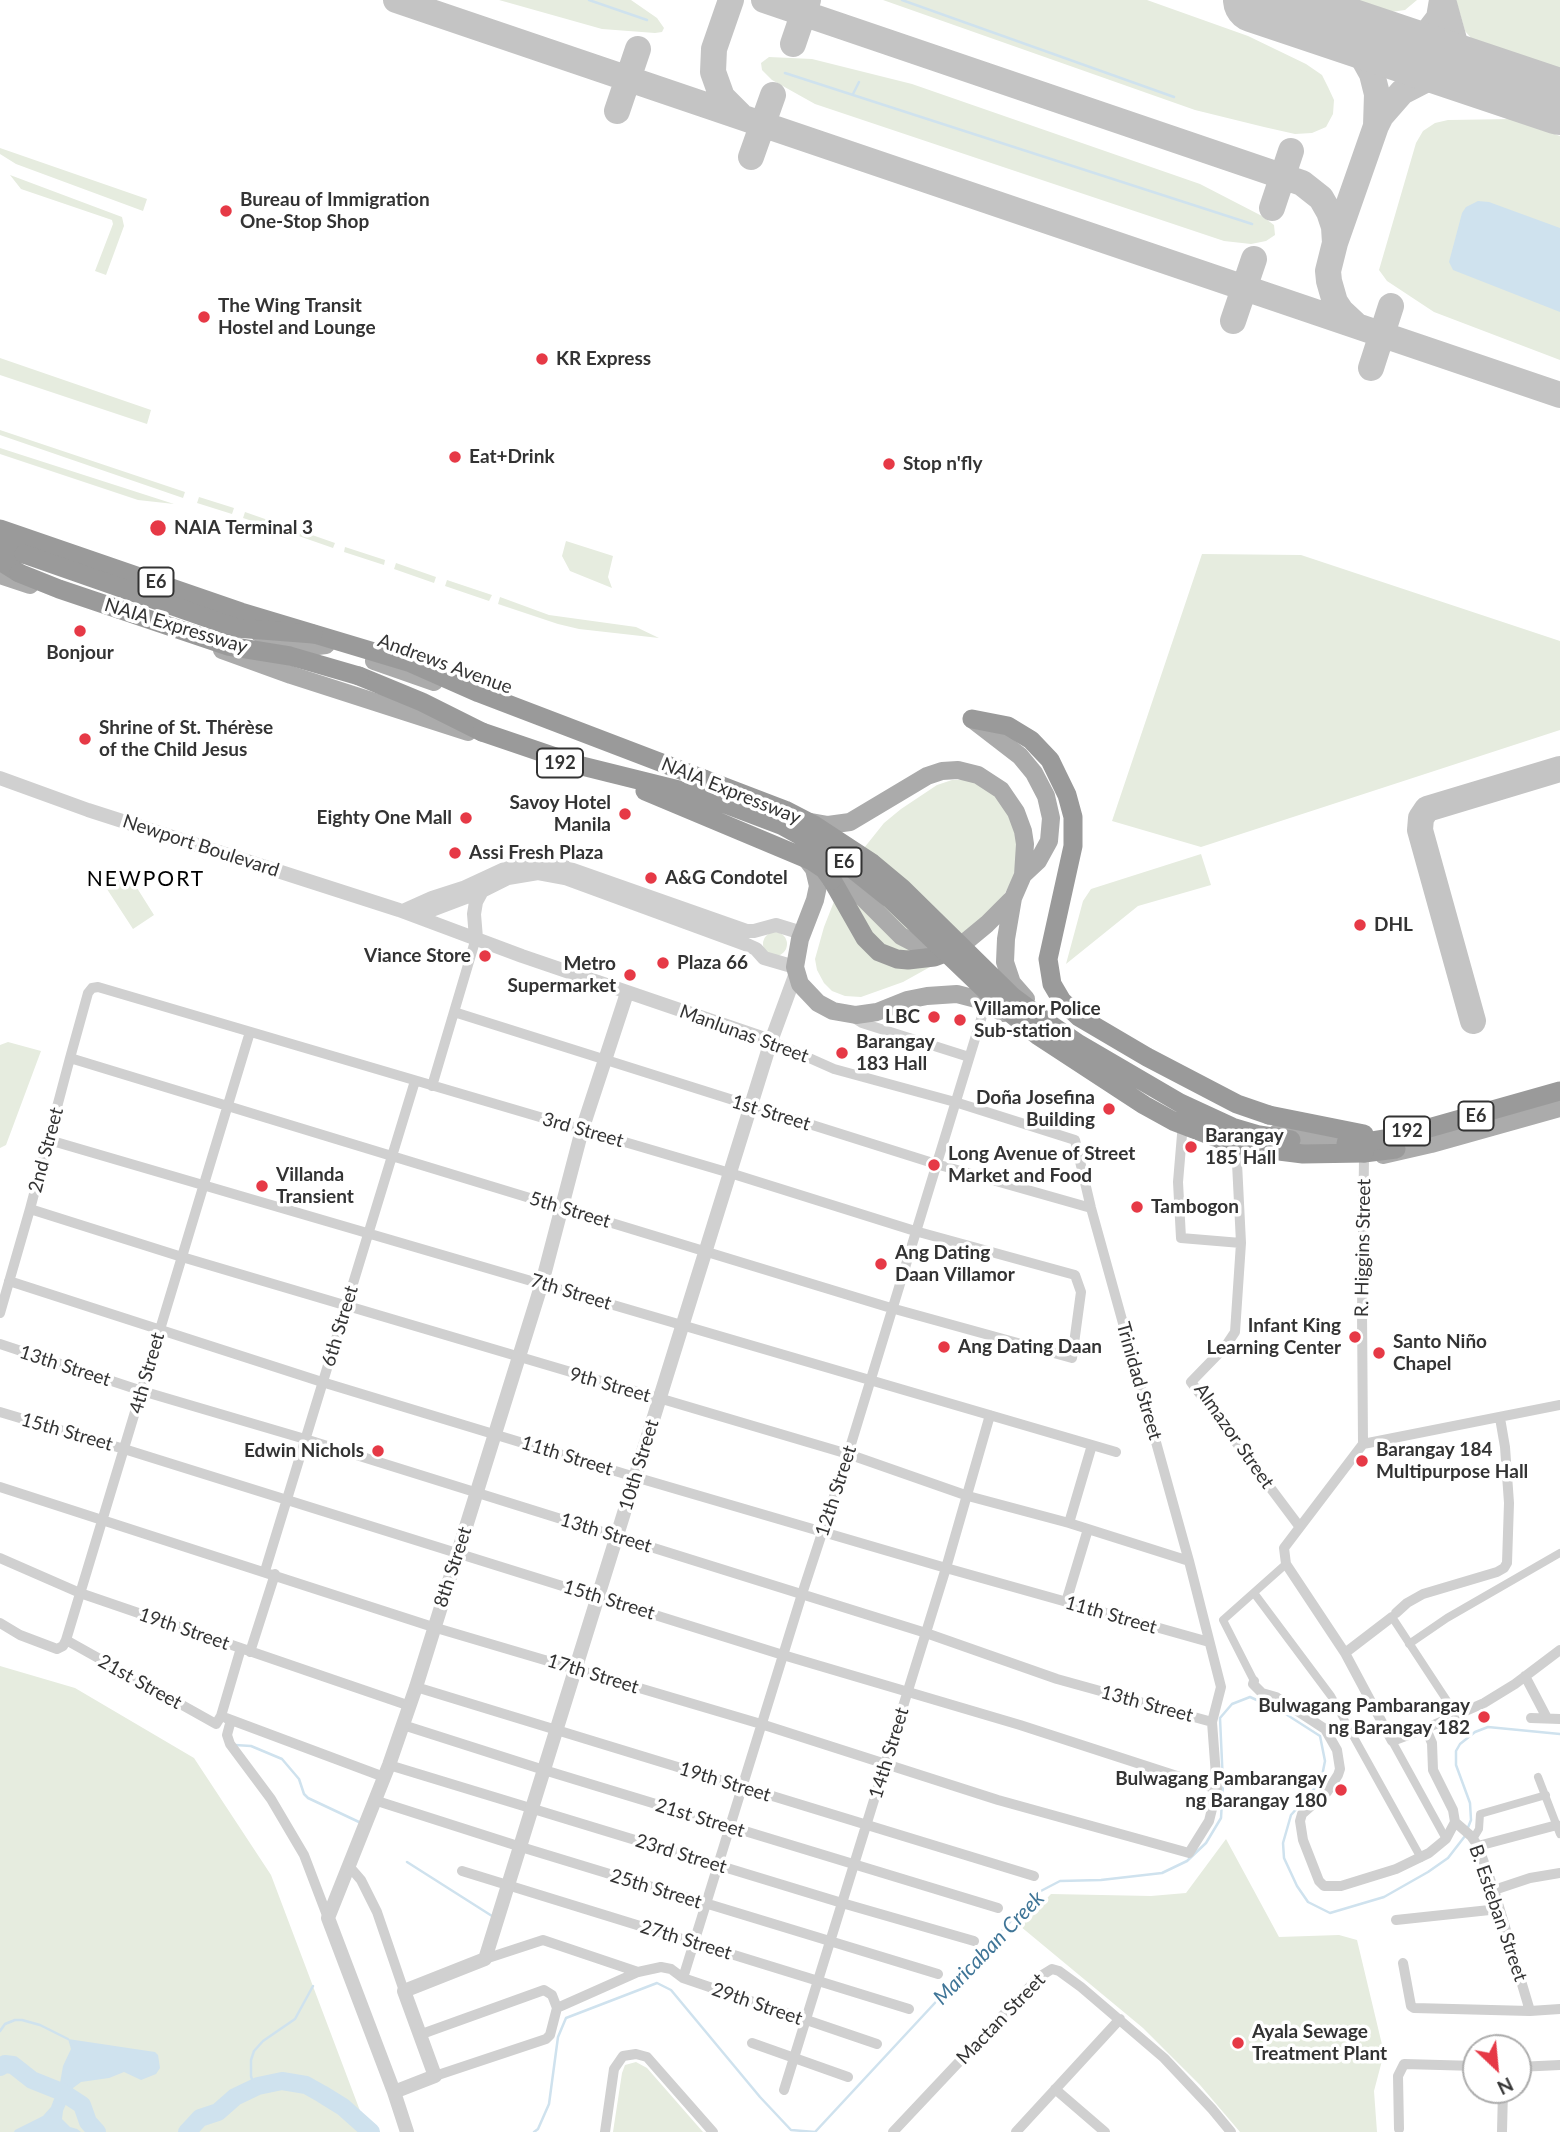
<!DOCTYPE html>
<meta charset="utf-8">
<style>
body{margin:0}
#map{position:relative;width:1560px;height:2132px;overflow:hidden;background:#fff;font-family:Lato,sans-serif}
canvas{display:block}
.north{position:absolute;left:1462px;top:2034px;width:70px;height:70px;box-sizing:border-box;background:#fff;border:2px solid #adadad;border-radius:50%;rotate:154deg;font-size:19px;font-weight:700;line-height:28px;text-align:center;color:#333}
.north::after{content:'';display:block;margin:auto;width:24px;height:32px;background:#e63946;clip-path:polygon(50% 0,100% 100%,50% 72%,0 100%)}
</style>
<div id="map">
<canvas width="1560" height="2132"></canvas>
<div class="north">N</div>
</div>
<script>
const c = document.querySelector('canvas').getContext('2d');
c.lineJoin = 'round';
function paint(path, color) {
  c.fillStyle = color;
  c.fill(path, 'evenodd');
}
function toPath(rows) {
  const path = new Path2D();
  for (const r of rows) {
    if (r.length === 3) {
      path.moveTo(r[0] + r[2], r[1]);
      path.arc(r[0], r[1], r[2], 0, 2 * Math.PI);
      continue;
    }
    path.moveTo(r[0], r[1]);
    for (let i = 2; i < r.length; i += 2) path.lineTo(r[i], r[i + 1]);
  }
  return path;
}
function stroke(path, color, width, dash) {
  c.strokeStyle = color;
  c.lineWidth = width;
  c.lineCap = dash ? 'butt' : 'round';
  c.setLineDash(dash || []);
  c.stroke(path);
}
function drawText(font, color, halo, rows, align = 'center') {
  c.font = font + ' Lato,sans-serif';
  c.lineWidth = 7;
  c.setLineDash([]);
  c.textBaseline = 'middle';
  c.strokeStyle = halo;
  c.fillStyle = color;
  for (const [text, x, y, turn = 0] of rows) {
    c.save();
    c.translate(x, y);
    c.rotate((+turn || 0) * Math.PI / 180);
    c.textAlign = isNaN(turn) ? turn : align;
    if (halo) c.strokeText(text, 0, 0);
    c.fillText(text, 0, 0);
    c.restore();
  }
}
paint(toPath([
 [499,0,631,0,657,18,664,28,662,32,655,33,602,29],
 [883,0,1147,0,1248,36,1306,64,1322,75,1328,87,1334,100,1333,114,1326,127,1312,133,1295,134,1264,127,1195,110],
 [1357,0,1417,0,1405,10,1391,12],
 [1456,0,1560,0,1560,69,1472,39,1465,31],
 [769,57,812,59,912,84,1200,184,1262,216,1274,225,1275,235,1266,241,1251,244,1224,241,815,104,772,80,762,70,761,63],
 [1512,119,1560,136,1560,360,1434,312,1387,281,1379,270,1416,143,1423,131,1435,123,1448,120],
 [0,148,147,199,143,211,16,164,0,154],
 [10,175,122,217,124,226,106,275,95,271,113,224,112,220,21,189],
 [0,358,151,410,147,424,0,375],
 [0,430,185,492,183,498,0,435],
 [0,448,174,504,138,500,0,454],
 [199,497,234,508,232,514,197,503],
 [245,512,285,526,283,531,243,518],
 [295,529,335,543,333,548,293,534],
 [566,541,613,556,608,577,612,588,570,571,562,556],
 [345,547,385,560,384,565,344,552],
 [1202,554,1301,555,1560,641,1560,730,1201,847,1112,821],
 [396,563,436,577,434,583,394,569],
 [447,580,492,595,489,601,445,586],
 [500,597,549,615,636,627,659,638,579,629,558,624,498,604],
 [952,780,972,780,1001,798,1017,827,1019,863,1012,881,1001,900,939,962,903,982,861,997,845,996,832,991,824,983,817,970,815,959,824,927,835,899,860,853,884,823,901,809,937,785],
 [1201,854,1211,885,1138,906,1066,964,1083,901,1091,889],
 [127,872,154,915,133,929,105,886],
 [775,944,12],
 [8,1042,41,1051,6,1145,0,1148,0,1045],
 [0,1666,75,1688,194,1758,271,1875,368,2132,0,2132],
 [1226,1839,1279,1937,1339,1935,1357,1940,1384,2053,1374,2091,1377,2132,1240,2132,1200,2085,1143,2028,1020,1926,1051,1894,1151,1896,1186,1893],
 [636,2062,647,2068,703,2132,613,2132,622,2073,625,2065]
]), '#e6ecdf');
paint(toPath([
 [1478,201,1489,202,1560,228,1560,312,1453,270,1449,262,1462,213,1466,207],
 [68,2039,155,2052,158,2055,160,2068,156,2074,141,2080,124,2072,109,2078,81,2082,73,2088,63,2111,62,2119,70,2127,77,2129,81,2132,14,2132,15,2130,43,2116,51,2107,60,2083,63,2066,71,2049]
]), '#cfe2ee');
stroke(toPath([
 [589,0,647,20],
 [902,0,1174,97],
 [785,73,1252,224],
 [853,94,859,82],
 [235,1745,251,1746,282,1759,299,1779,304,1794,308,1798,359,1822],
 [1467,1830,1471,1820,1470,1803,1456,1765,1456,1751,1460,1744,1475,1732,1488,1727,1560,1734],
 [407,1862,492,1916],
 [0,2031,5,2024,15,2020,22,2020,40,2025,68,2039],
 [258,2086,253,2082,251,2076,251,2060,254,2051,263,2041,295,2019,313,1986],
 [534,2132,538,2129,549,2104,558,2037,566,2018,657,1983,671,1990,760,2097,791,2130,815,2132,1037,1893,1060,1881,1101,1880,1162,1873,1187,1861,1206,1843,1221,1818,1223,1784,1220,1718,1232,1704,1250,1697,1281,1711,1320,1736,1325,1761,1321,1781,1291,1815,1283,1843,1284,1858,1297,1886,1308,1902,1330,1913,1384,1897,1428,1872,1448,1858,1465,1836]
]), '#cfe2ee', 2.5);
stroke(toPath([
 [0,2067,5,2064,13,2065,32,2080,62,2092,82,2105,88,2122,97,2132],
 [187,2132,200,2118,218,2112,235,2097,258,2086,282,2081,306,2085,322,2094,343,2107,371,2132]
]), '#cfe2ee', 18);
stroke(toPath([
 [396,0,1560,395],
 [731,0,714,49,713,72,722,97,740,115],
 [764,0,1302,183,1321,198,1329,212,1334,227,1335,243],
 [1443,0,1458,54,1465,66,1476,74],
 [1333,26,1357,47,1372,74,1377,94,1376,126],
 [793,44,808,0],
 [1394,45,1414,42,1426,35,1439,18,1442,0],
 [617,111,638,49],
 [751,157,773,95],
 [1272,208,1291,151],
 [1233,321,1254,259],
 [1356,325,1341,311,1335,302,1329,281,1328,271,1335,243,1376,126,1381,116,1402,92,1431,77,1463,73,1494,80],
 [1371,368,1391,306],
 [1473,1021,1420,830,1421,818,1427,809,1560,769]
]), '#c4c4c4', 26);
stroke(toPath([
 [1256,0,1560,102]
]), '#c4c4c4', 66);
stroke(toPath([
 [1254,1593,1331,1696,1421,1858],
 [1392,1617,1457,1716],
 [1409,1644,1447,1618,1560,1553],
 [1254,1681,1223,1620,1286,1564],
 [1392,1741,1446,1839],
 [1538,1777,1560,1834],
 [1473,1839,1479,1829,1480,1814,1546,1795]
]), '#d0d0d0', 8);
stroke(toPath([
 [454,1012,936,1164,1091,1208],
 [851,1016,862,1023,969,1057],
 [432,1086,476,938],
 [1183,1123,1178,1182,1181,1238,1241,1243],
 [49,1140,1116,1452],
 [1236,1143,1241,1243,1235,1332,1225,1347,1191,1382,1299,1526],
 [1364,1158,1362,1310,1363,1444,1284,1548,1286,1564,1345,1653,1392,1741,1422,1730,1484,1703,1515,1684,1560,1650],
 [30,1209,182,1257,848,1454,968,1496,1069,1523,1189,1561],
 [9,1281,322,1382,635,1477,946,1568,1209,1642],
 [0,1313,30,1209,70,1058,88,993,92,988,98,987,730,1173,915,1231,1075,1275,1081,1292,1072,1358,891,1308,70,1058],
 [0,1344,142,1391,305,1439,926,1633,1057,1679,1212,1722],
 [0,1412,124,1449,783,1655,1020,1725,1217,1789],
 [1363,1444,1560,1405],
 [0,1487,433,1627,761,1724,998,1800,1189,1853,1209,1821,1217,1789,1212,1722,1221,1687,1189,1561,1091,1208,1075,1140,955,1102,834,1069,771,1041],
 [1069,1523,1092,1445],
 [0,1558,80,1593,410,1706],
 [265,1571,415,1081],
 [1066,1602,1088,1529],
 [1396,1613,1407,1603,1423,1594,1497,1572,1504,1568,1507,1563,1509,1503,1505,1447,1500,1418],
 [0,1623,20,1635,57,1649,63,1646,66,1640,250,1032],
 [66,1640,216,1724,221,1716,241,1648],
 [250,1652,275,1574],
 [1345,1653,1392,1617],
 [1525,1676,1547,1718],
 [1254,1681,1253,1684,1262,1693,1276,1697,1325,1729,1337,1750,1340,1769,1338,1775,1327,1792,1302,1814,1300,1821,1303,1840,1319,1881,1324,1886,1341,1886,1396,1869,1429,1853,1446,1839,1455,1822,1453,1810,1433,1770,1432,1743,1426,1729],
 [416,1687,1034,1876],
 [226,1718,384,1777],
 [1531,1718,1560,1719],
 [231,1720,227,1735,230,1744,271,1799,304,1855,328,1918],
 [403,1725,544,1770,998,1908],
 [389,1765,842,1903,974,1941],
 [374,1800,521,1847,938,1974],
 [1455,1822,1471,1836,1478,1846,1494,1890,1530,2011],
 [1478,1846,1557,1825],
 [348,1865,361,1880,377,1912,404,1991],
 [462,1871,909,2009],
 [1494,1890,1530,1878,1560,1873],
 [1396,1920,1499,1909],
 [485,1959,543,1940,638,1972],
 [1403,1963,1411,2006,1414,2008,1530,2011,1560,2009],
 [683,1978,802,1594,848,1454,986,1003],
 [419,2035,544,1990,552,1995,557,2008],
 [752,2043,848,2077],
 [1518,2067,1560,2065],
 [435,2076,546,2039,550,2035,557,2008,638,1972,661,1967,671,1969,683,1978,877,2044],
 [1055,2089,1105,2132],
 [784,2090,946,1568,990,1415],
 [1399,2129,1398,2076,1404,2064,1476,2066],
 [605,2132,614,2069,623,2056,636,2054,647,2057,713,2132],
 [893,2132,1039,1977,1052,1969,1059,1971,1081,1987,1164,2058,1212,2109,1231,2132],
 [1016,2132,1120,2019],
 [1502,2132,1503,2090]
]), '#d0d0d0', 10);
stroke(toPath([
 [0,778,88,810,399,910,522,956,771,1041],
 [403,911,432,898,463,888,504,869,539,863,562,866,747,931,754,931,776,925,802,933],
 [416,916,482,891,508,878,538,873,565,878,745,944,756,949,764,958,795,967],
 [476,938,474,914,476,902,482,891],
 [394,2092,435,2076,404,1991,485,1959,771,1041,796,973],
 [407,2132,394,2092,328,1918,389,1765,416,1687,542,1283,582,1130,627,993]
]), '#d0d0d0', 14);
stroke(toPath([
 [0,575,30,585],
 [259,633,301,648,326,645],
 [222,650,291,675,468,732],
 [374,661,434,682],
 [972,719,1020,756,1034,773,1046,796,1051,818,1049,841,1038,861,1023,875],
 [811,822,828,825,850,822,927,776,942,771,958,770,978,775,1001,790,1016,812,1023,831,1025,844,1023,875,1013,898,987,924,958,948,941,951,924,948,901,936,848,883,831,863,819,855],
 [804,856,814,869,818,886,815,900,800,939,795,967,800,984,818,1003,833,1011,856,1015,877,1012,907,1000,927,996,957,994,980,1000,1003,1013],
 [1013,898,1006,939,1005,962,1012,983,1026,999],
 [1277,1133,1299,1138,1361,1139],
 [1383,1155,1431,1144,1560,1108]
]), '#ababab', 18);
stroke(toPath([
 [0,529,241,612,411,663,479,693,704,779],
 [0,548,24,554],
 [0,561,19,573],
 [359,676,422,702,482,732],
 [972,719,1008,726,1031,740,1050,760,1067,795,1073,817,1073,846,1048,959,1052,984,1062,1001,1079,1017,1147,1057,1237,1104,1269,1115],
 [832,880,865,938,879,952,897,959,908,960,934,957,958,948],
 [1364,1153,1396,1149]
]), '#9a9a9a', 19);
stroke(toPath([
 [24,554,236,628,313,634],
 [19,573,59,589,228,646,290,656,359,676],
 [482,732,582,766,707,797,781,825,810,841,835,855,890,899,1004,1008,1037,1035,1144,1105,1173,1121,1228,1142,1255,1148,1303,1154,1364,1153],
 [704,779,785,810,814,825,872,863,902,888,1013,997,1044,1020,1079,1044,1180,1103,1232,1127,1259,1135,1291,1140],
 [645,791,812,861,824,869,832,880],
 [1269,1115,1364,1134],
 [1346,1143,1360,1143,1397,1137,1560,1091]
]), '#9a9a9a', 19);
for (const [x, y, r, color] of [
 [226,211,7,"#e63946"],
 [204,317,7,"#e63946"],
 [542,359,7,"#e63946"],
 [455,457,7,"#e63946"],
 [889,464,7,"#e63946"],
 [158,528,9,"#e63946"],
 [80,631,7,"#e63946"],
 [85,739,7,"#e63946"],
 [625,814,7,"#e63946"],
 [466,818,7,"#e63946"],
 [455,853,7,"#e63946"],
 [651,878,7,"#e63946"],
 [1360,925,7,"#e63946"],
 [485,956,7,"#e63946"],
 [663,963,7,"#e63946"],
 [630,975,7,"#e63946"],
 [934,1017,7,"#e63946"],
 [960,1020,7,"#e63946"],
 [842,1053,7,"#e63946"],
 [1109,1109,7,"#e63946"],
 [1191,1147,7,"#e63946"],
 [934,1165,7,"#e63946"],
 [262,1186,7,"#e63946"],
 [1137,1207,7,"#e63946"],
 [881,1264,7,"#e63946"],
 [1355,1337,7,"#e63946"],
 [944,1347,7,"#e63946"],
 [1379,1353,7,"#e63946"],
 [378,1451,7,"#e63946"],
 [1362,1461,7,"#e63946"],
 [1484,1717,7,"#e63946"],
 [1341,1790,7,"#e63946"],
 [1238,2043,7,"#e63946"]
]) {
  const dot = new Path2D();
  dot.arc(x, y, r, 0, 2 * Math.PI);
  c.fillStyle = color;
  c.fill(dot);
  stroke(dot, '#fff', 2.5);
}
for (const [x, y, w] of [
 [156,582,35],
 [560,763,46],
 [844,862,35],
 [1476,1116,35],
 [1407,1131,46]
]) {
  const box = new Path2D();
  box.roundRect(x - w / 2, y - 14.5, w, 29, 5);
  c.fillStyle = '#fff';
  c.fill(box);
  stroke(box, '#333', 2);
}
drawText('bold 18px', '#333', null, [
 ["E6",156,582],
 ["192",560,763],
 ["E6",844,862],
 ["E6",1476,1116],
 ["192",1407,1131]
]);
drawText('bold 19px', '#333', '#fff', [
 ["Bureau of Immigration",240,200],
 ["One-Stop Shop",240,222],
 ["The Wing Transit",218,306],
 ["Hostel and Lounge",218,328],
 ["KR Express",556,359],
 ["Eat+Drink",469,457],
 ["Stop n'fly",903,464],
 ["NAIA Terminal 3",174,528],
 ["Bonjour",80,653,"center"],
 ["Shrine of St. Thérèse",99,728],
 ["of the Child Jesus",99,750],
 ["Savoy Hotel",611,803,"right"],
 ["Manila",611,825,"right"],
 ["Eighty One Mall",452,818,"right"],
 ["Assi Fresh Plaza",469,853],
 ["A&G Condotel",665,878],
 ["DHL",1374,925],
 ["Viance Store",471,956,"right"],
 ["Plaza 66",677,963],
 ["Metro",616,964,"right"],
 ["Supermarket",616,986,"right"],
 ["Villamor Police",974,1009],
 ["Sub-station",974,1031],
 ["LBC",920,1017,"right"],
 ["Barangay",856,1042],
 ["183 Hall",856,1064],
 ["Doña Josefina",1095,1098,"right"],
 ["Building",1095,1120,"right"],
 ["Barangay",1205,1136],
 ["185 Hall",1205,1158],
 ["Long Avenue of Street",948,1154],
 ["Market and Food",948,1176],
 ["Villanda",276,1175],
 ["Transient",276,1197],
 ["Tambogon",1151,1207],
 ["Ang Dating",895,1253],
 ["Daan Villamor",895,1275],
 ["Infant King",1341,1326,"right"],
 ["Learning Center",1341,1348,"right"],
 ["Santo Niño",1393,1342],
 ["Chapel",1393,1364],
 ["Ang Dating Daan",958,1347],
 ["Barangay 184",1376,1450],
 ["Multipurpose Hall",1376,1472],
 ["Edwin Nichols",364,1451,"right"],
 ["Bulwagang Pambarangay",1470,1706,"right"],
 ["ng Barangay 182",1470,1728,"right"],
 ["Bulwagang Pambarangay",1327,1779,"right"],
 ["ng Barangay 180",1327,1801,"right"],
 ["Ayala Sewage",1252,2032],
 ["Treatment Plant",1252,2054]
], 'left');
drawText('19px', '#333', '#fff', [
 ["NAIA Expressway",176,626,17],
 ["Andrews Avenue",445,664,20],
 ["NAIA Expressway",731,791,22],
 ["Newport Boulevard",201,846,18],
 ["Manlunas Street",744,1034,20],
 ["1st Street",771,1113,17],
 ["3rd Street",583,1130,16],
 ["2nd Street",46,1150,-75],
 ["5th Street",570,1210,17],
 ["R. Higgins Street",1363,1248,-89],
 ["7th Street",571,1292,17],
 ["6th Street",340,1326,-73],
 ["13th Street",65,1366,18],
 ["4th Street",147,1373,-74],
 ["Trinidad Street",1139,1381,74],
 ["9th Street",610,1385,16],
 ["15th Street",67,1432,16],
 ["Almazor Street",1234,1436,55],
 ["11th Street",567,1456,17],
 ["10th Street",639,1465,-73],
 ["12th Street",836,1491,-72],
 ["13th Street",606,1533,17],
 ["8th Street",453,1567,-72],
 ["15th Street",609,1600,17],
 ["11th Street",1111,1615,16],
 ["19th Street",184,1629,19],
 ["17th Street",593,1674,17],
 ["21st Street",140,1682,29],
 ["13th Street",1147,1704,15],
 ["14th Street",889,1753,-73],
 ["19th Street",725,1782,17],
 ["21st Street",700,1818,17],
 ["23rd Street",681,1854,17],
 ["25th Street",656,1889,17],
 ["B. Esteban Street",1498,1913,71],
 ["27th Street",686,1940,17],
 ["29th Street",757,2004,19],
 ["Mactan Street",1001,2019,-46]
]);
c.letterSpacing = '2px';
drawText('21px', '#000', '#fff', [
 ["NEWPORT",146,879]
]);
c.letterSpacing = '0px';
drawText('italic 21px', '#3f7597', '#fff', [
 ["Maricaban Creek",989,1948,-46]
]);
</script>
